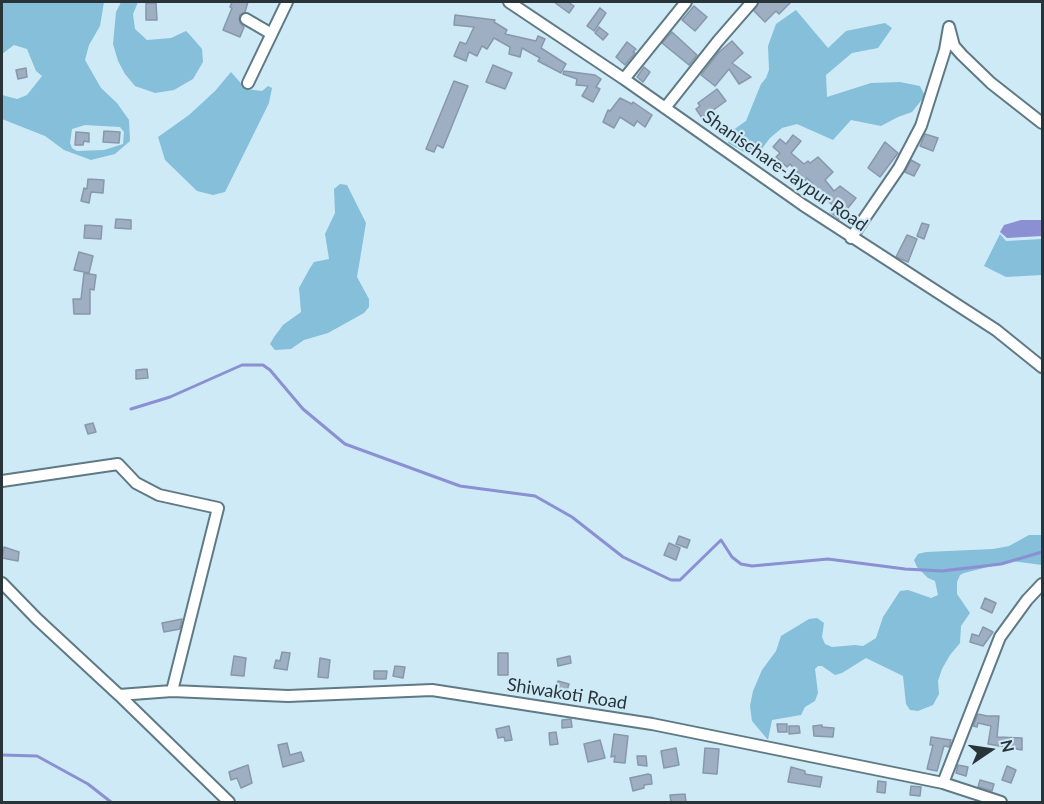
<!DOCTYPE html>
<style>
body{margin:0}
#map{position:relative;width:1044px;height:804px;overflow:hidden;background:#ceeaf7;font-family:Lato,sans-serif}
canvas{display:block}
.frame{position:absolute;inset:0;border:3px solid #293439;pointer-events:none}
.north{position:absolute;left:960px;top:720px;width:60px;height:60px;-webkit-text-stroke:4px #ceeaf7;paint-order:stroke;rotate:77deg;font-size:16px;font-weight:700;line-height:24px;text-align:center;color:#293439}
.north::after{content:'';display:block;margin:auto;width:21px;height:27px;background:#293439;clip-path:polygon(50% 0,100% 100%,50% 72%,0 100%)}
</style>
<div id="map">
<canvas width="1044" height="804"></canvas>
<div class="frame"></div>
<div class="north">N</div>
</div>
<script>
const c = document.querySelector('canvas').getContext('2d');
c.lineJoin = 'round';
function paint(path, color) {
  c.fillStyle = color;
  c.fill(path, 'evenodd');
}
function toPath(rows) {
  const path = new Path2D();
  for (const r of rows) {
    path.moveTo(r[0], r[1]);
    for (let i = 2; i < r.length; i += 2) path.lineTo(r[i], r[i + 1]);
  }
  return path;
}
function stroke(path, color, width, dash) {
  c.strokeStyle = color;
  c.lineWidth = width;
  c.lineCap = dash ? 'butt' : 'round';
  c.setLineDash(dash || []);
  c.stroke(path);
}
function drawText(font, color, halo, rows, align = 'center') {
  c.font = font + ' Lato,sans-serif';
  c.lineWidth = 4.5;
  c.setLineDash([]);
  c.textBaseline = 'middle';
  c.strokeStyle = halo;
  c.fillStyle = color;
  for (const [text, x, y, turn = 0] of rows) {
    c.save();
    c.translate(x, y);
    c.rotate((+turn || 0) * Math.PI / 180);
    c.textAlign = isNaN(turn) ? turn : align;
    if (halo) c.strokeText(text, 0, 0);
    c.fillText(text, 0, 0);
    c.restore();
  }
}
paint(toPath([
 [2,2,104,2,100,26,89,45,85,60,101,88,117,103,129,120,130,141,115,154,91,160,64,150,45,136,2,119,2,95,17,99,27,95,42,76,36,71,27,49,14,45,2,54],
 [85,125,120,127,124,132,123,144,104,150,77,151,72,148,70,143,72,129],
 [121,2,138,2,133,14,135,29,147,40,171,38,186,31,190,35,202,49,203,62,193,79,174,90,155,93,135,86,125,74,118,61,113,44,116,12],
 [796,10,828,48,846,31,885,23,892,28,878,48,852,53,826,75,827,97,871,83,900,82,920,86,925,96,912,112,898,117,881,126,851,120,833,140,797,124,782,128,770,138,755,158,728,143,733,130,746,121,761,84,766,78,769,70,768,46,776,24],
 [231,72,246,89,262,91,268,86,272,88,269,103,225,192,213,195,197,191,165,160,158,137,189,115,215,91],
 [340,184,347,185,366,223,357,277,369,299,369,307,364,313,328,333,304,340,291,349,275,350,270,344,274,337,283,325,301,312,299,288,310,268,314,262,329,259,325,234,335,213,334,189],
 [1000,234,1006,241,1042,239,1042,275,1006,277,984,266],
 [1029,535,1042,535,1042,565,1012,561,964,573,960,575,957,582,957,594,970,613,961,626,960,643,950,655,942,669,938,681,939,694,933,705,918,711,910,710,906,704,903,676,866,658,842,673,835,675,822,666,818,666,815,669,818,693,815,701,805,707,801,715,772,720,768,740,752,721,750,706,753,691,762,670,776,651,781,636,809,619,817,618,824,623,822,637,825,644,832,647,855,645,863,646,876,638,883,617,900,591,908,590,931,598,938,595,935,581,928,578,917,567,914,560,918,554,926,552,993,549,1009,546]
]), '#85bfd9');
paint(toPath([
 [1021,220,1042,220,1042,236,1007,238,1000,232,1004,225]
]), '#8a90d2');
stroke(toPath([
 [131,409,170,397,242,365,263,365,270,370,303,409,345,444,460,486,535,496,572,517,623,557,671,580,680,580,721,540,732,557,741,564,752,566,828,559,905,569,942,571,1001,564,1042,552],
 [2,755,37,756,88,784,111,802]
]), '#8a90d2', 3);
const building = toPath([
 [232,2,248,2,245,12,240,15,239,18,240,23,244,27,240,37,223,30,232,8,230,7,232,2],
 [554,2,568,2,574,6,569,13,554,2],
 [759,2,791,2,779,14,776,11,765,22,754,11,759,2],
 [146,3,156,3,157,20,146,20,146,3],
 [694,6,707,17,695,31,682,20,694,6],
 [600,8,606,13,594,31,587,26,600,8],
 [455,15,495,20,494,22,507,30,505,34,536,41,538,36,545,39,541,48,566,64,561,73,538,61,540,58,522,48,520,57,509,54,510,47,494,38,487,49,482,46,477,56,469,52,466,61,454,56,460,42,466,44,474,27,454,25,455,15],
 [599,27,608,34,603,40,595,33,599,27],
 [672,32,697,55,689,65,662,43,672,32],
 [732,41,743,53,732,63,751,77,739,84,729,69,715,86,701,75,719,52,732,41],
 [627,42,636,49,633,52,635,53,625,65,616,57,627,42],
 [493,65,512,73,505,89,486,82,493,65],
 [644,67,650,72,643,82,637,77,644,67],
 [26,68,27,77,18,79,16,70,26,68],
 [564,71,595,75,601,79,596,87,600,89,593,102,582,96,588,86,576,85,577,79,563,74,564,71],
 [454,81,468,86,443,148,437,145,434,152,426,149,454,81],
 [717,89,726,101,702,118,696,109,700,106,698,103,717,89],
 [620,98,632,104,633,102,652,115,645,127,637,121,634,126,620,117,614,128,603,122,608,110,610,111,620,98],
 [104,131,120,132,119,143,103,142,104,131],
 [76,132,89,133,89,142,84,141,83,145,75,145,76,132],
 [925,134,938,138,933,151,920,146,925,134],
 [793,135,801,141,791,153,804,164,808,161,810,163,818,157,833,172,825,180,834,191,840,186,856,198,839,219,830,212,834,207,807,178,805,181,790,164,787,167,776,157,780,153,773,147,780,139,786,144,793,135],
 [885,142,898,153,880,177,868,168,885,142],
 [911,160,920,165,914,176,905,172,911,160],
 [88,179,104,180,103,193,91,192,89,203,81,201,84,188,87,189,88,179],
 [116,219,131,220,131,229,115,228,116,219],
 [922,223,929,225,924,239,917,236,922,223],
 [85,225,102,226,101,239,84,238,85,225],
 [907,235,917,239,908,262,896,257,907,235],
 [79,252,93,256,89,273,74,270,79,252],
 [84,273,96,275,94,290,90,289,90,314,74,314,73,299,81,299,84,273],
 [147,369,148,378,136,379,136,370,147,369],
 [93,423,96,432,88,434,85,425,93,423],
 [679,536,690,540,687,548,676,544,679,536],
 [669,543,680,548,676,560,664,555,669,543],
 [4,547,19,552,18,561,2,558,4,547],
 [985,598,996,603,992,613,981,608,985,598],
 [182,619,180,629,164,632,162,623,182,619],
 [983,627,993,632,983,646,970,642,972,634,979,636,983,627],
 [282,652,290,653,287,670,274,668,276,660,280,661,282,652],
 [498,653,508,653,508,675,498,675,498,653],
 [234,656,246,658,244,676,231,675,234,656],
 [570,656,571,663,558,666,557,659,570,656],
 [320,658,330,660,328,678,318,677,320,658],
 [395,666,405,667,403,678,393,676,395,666],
 [374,671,387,671,386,679,374,679,374,671],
 [558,681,569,684,566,694,555,691,558,681],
 [978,714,987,716,999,716,997,737,1022,738,1022,750,988,744,991,726,978,723,977,727,973,726,978,714],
 [571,719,572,727,562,728,562,720,571,719],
 [777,724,787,724,787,732,778,732,777,724],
 [822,725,822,727,834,728,833,737,814,736,813,726,822,725],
 [509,726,512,740,505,741,504,737,498,738,496,729,509,726],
 [789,726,799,726,800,733,789,734,789,726],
 [556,732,558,744,550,745,549,733,556,732],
 [614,734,628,736,625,763,614,762,615,756,611,757,614,734],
 [931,737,951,740,949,747,944,746,937,771,927,769,933,745,930,745,931,737],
 [600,740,605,758,588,762,584,744,600,740],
 [287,743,290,755,301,752,304,761,283,767,278,745,287,743],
 [676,748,679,765,664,768,661,751,676,748],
 [705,748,719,749,717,774,703,773,705,748],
 [637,756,646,756,647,766,638,765,637,756],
 [248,765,252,783,241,788,237,778,231,780,229,772,248,765],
 [958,765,968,767,966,776,956,773,958,765],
 [1007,766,1016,770,1011,783,1002,780,1007,766],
 [791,767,805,771,805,774,822,777,820,787,788,782,791,767],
 [648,774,651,775,652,784,644,785,644,788,633,791,630,778,648,774],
 [980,780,994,784,992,791,978,787,980,780],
 [878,781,886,782,885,793,877,792,878,781],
 [911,786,921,787,920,796,910,795,911,786],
 [685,794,686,802,671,802,670,795,685,794]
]);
paint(building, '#9eafc3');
stroke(building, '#8798ab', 1.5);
const minor = toPath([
 [509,2,624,79,803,205,996,330,1042,367],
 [246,19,270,33],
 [624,79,686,2],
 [248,83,287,2],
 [665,108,718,41,752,2],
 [851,238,899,168,921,126,945,50,949,27,954,46,962,55,991,83,1042,123],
 [2,481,118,464,136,483,159,495,218,508,172,691],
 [2,583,37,619,119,695,229,802],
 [119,695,172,691,288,696,432,690,652,724,943,783,1001,802],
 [943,783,1000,637,1027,600,1042,584]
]);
stroke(minor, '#607a85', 14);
stroke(minor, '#fff', 10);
drawText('18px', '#293439', '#ceeaf7', [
 ["Shanischare-Jaypur Road",785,171,35],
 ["Shiwakoti Road",567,694,9]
]);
</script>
